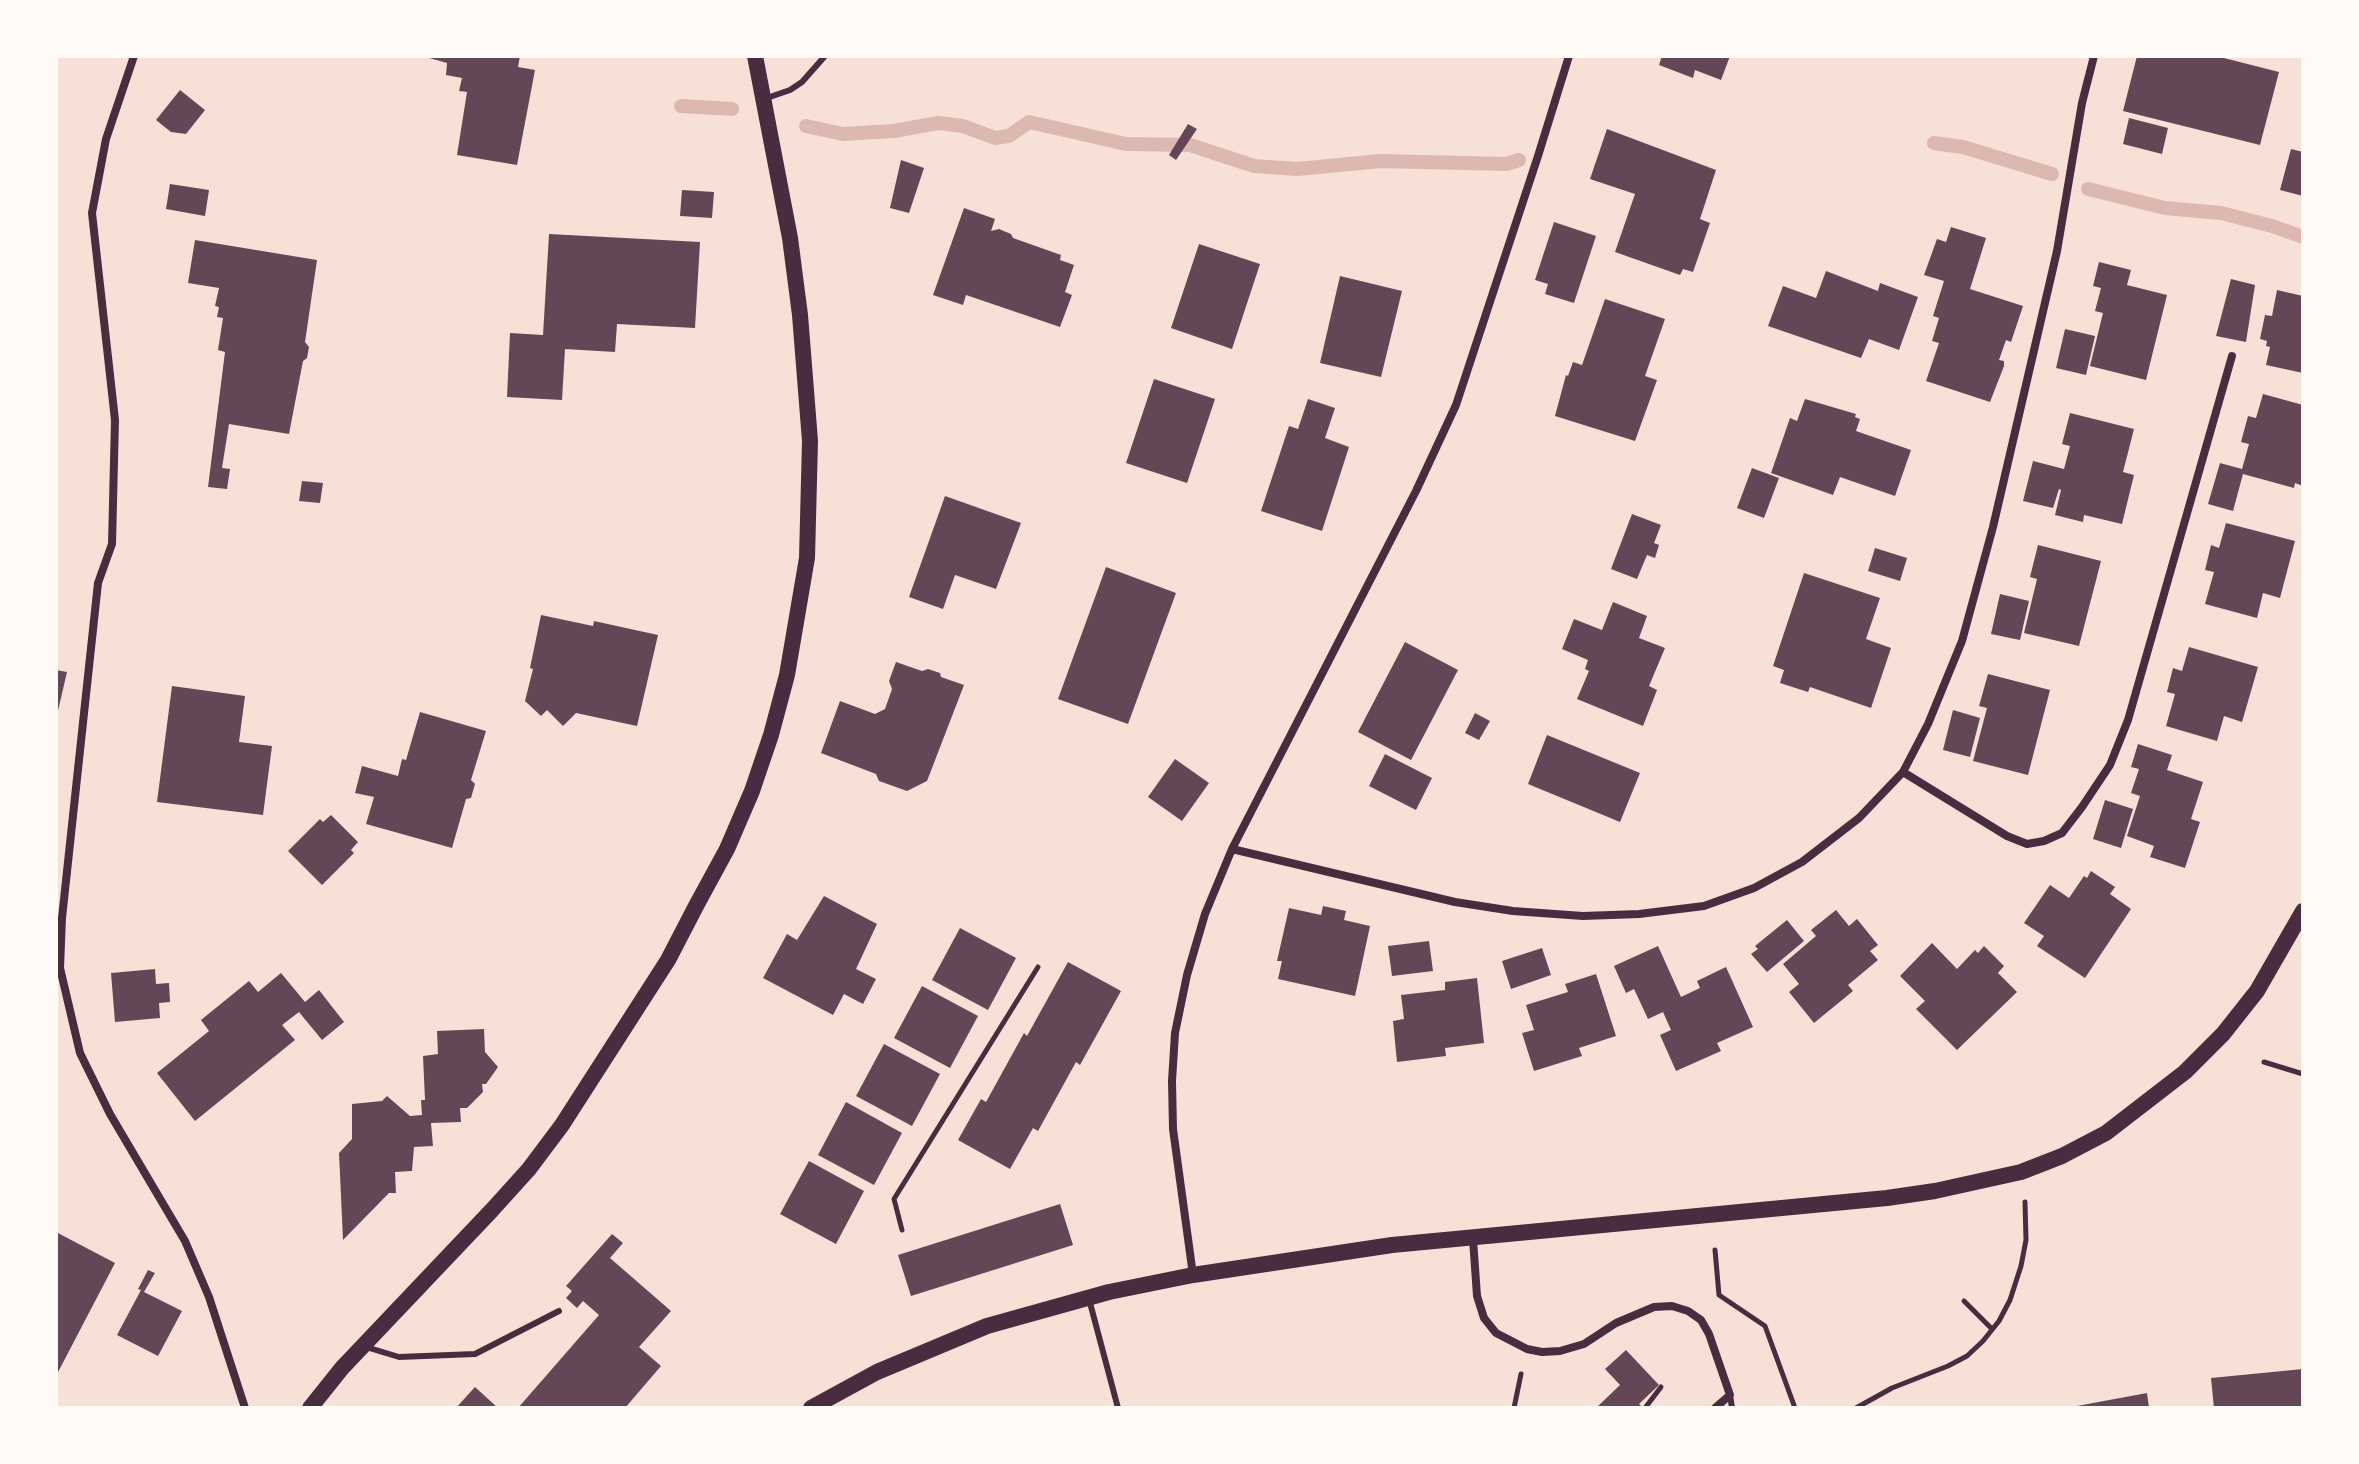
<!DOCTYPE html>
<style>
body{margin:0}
#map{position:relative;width:2359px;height:1464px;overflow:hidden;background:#f7e1d7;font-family:"Nunito Sans",sans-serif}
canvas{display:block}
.frame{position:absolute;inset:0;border:58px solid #fffaf5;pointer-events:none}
</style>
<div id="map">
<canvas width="2359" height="1464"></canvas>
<div class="frame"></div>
</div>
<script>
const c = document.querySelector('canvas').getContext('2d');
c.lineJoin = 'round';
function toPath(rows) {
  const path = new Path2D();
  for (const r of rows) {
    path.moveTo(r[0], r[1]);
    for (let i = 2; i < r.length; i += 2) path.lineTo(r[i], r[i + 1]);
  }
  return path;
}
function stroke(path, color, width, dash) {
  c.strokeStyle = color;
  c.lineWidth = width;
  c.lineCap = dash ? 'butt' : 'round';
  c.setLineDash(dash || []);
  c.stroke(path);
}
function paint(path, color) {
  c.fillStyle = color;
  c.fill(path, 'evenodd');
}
stroke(toPath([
 [681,106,732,109],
 [806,126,843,134,894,131,938,123,963,126,995,138,1009,136,1029,122,1126,144,1190,145,1254,166,1297,169,1381,161,1507,164,1519,160],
 [1934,143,1963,147,2052,174],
 [2088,189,2165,208,2221,213,2272,226,2303,237]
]), '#dcb8b0', 14);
paint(toPath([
 [422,56,520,56,518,67,535,70,517,165,457,155,467,92,459,91,462,78,446,75,447,63],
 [1662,56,1730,56,1721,80,1695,70,1693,78,1659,65],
 [2137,56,2216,56,2279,72,2260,145,2123,111],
 [180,90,205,110,186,134,171,132,156,120],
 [2129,118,2168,128,2162,154,2123,144],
 [1188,124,1197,129,1176,160,1169,155],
 [1607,129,1716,170,1700,219,1710,223,1693,272,1683,269,1680,275,1615,252,1635,194,1590,179],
 [2291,149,2303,152,2303,196,2280,190],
 [901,160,924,168,909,213,890,208],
 [170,184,209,190,205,216,166,209],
 [682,190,714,192,712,218,680,216],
 [964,208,995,219,991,231,999,229,1011,234,1013,238,1061,255,1060,260,1074,265,1065,292,1072,295,1060,327,966,295,963,305,933,295],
 [1554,222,1596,236,1574,303,1545,294,1548,284,1535,280],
 [1951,227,1986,238,1970,289,2023,306,2011,342,2006,340,1999,360,2004,361,2004,366,1990,402,1926,381,1939,343,1932,341,1939,318,1933,316,1944,281,1924,275,1937,239,1946,242],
 [549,234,700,242,695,328,617,324,615,352,565,349,562,400,507,397,510,333,543,335],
 [195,240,317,260,305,342,309,347,307,358,303,361,289,434,229,424,222,468,230,469,227,489,208,487,225,352,218,350,223,318,217,317,219,307,215,306,219,288,188,283],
 [1199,244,1260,264,1232,349,1171,328],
 [2099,262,2131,270,2127,285,2167,295,2146,380,2090,366,2103,313,2095,311,2101,288,2093,286],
 [1826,271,1878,291,1880,283,1918,297,1899,350,1869,339,1861,358,1768,326,1783,286,1816,298],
 [1340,276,1402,291,1381,377,1320,363],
 [2231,279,2255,285,2246,342,2216,336],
 [2277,290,2303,296,2303,373,2266,365,2270,347,2266,346,2267,341,2260,339,2265,315,2272,316],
 [1605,299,1665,319,1645,376,1657,380,1635,441,1555,416,1566,375,1568,376,1573,362,1582,365],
 [2065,329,2095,336,2086,375,2056,368],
 [1154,379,1215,399,1187,483,1126,463],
 [2263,394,2303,405,2303,486,2295,483,2294,488,2243,474,2233,511,2208,504,2220,463,2242,469,2249,444,2241,442,2248,416,2256,418],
 [1308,399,1335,408,1325,438,1349,447,1322,531,1261,511,1289,426,1298,429],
 [1805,399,1856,414,1855,417,1860,419,1856,431,1911,450,1895,496,1840,477,1833,495,1771,473,1790,418,1797,421],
 [2070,413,2134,429,2123,472,2134,475,2122,524,2084,515,2083,522,2055,515,2061,490,2059,489,2053,508,2023,501,2033,461,2064,469,2070,446,2062,444],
 [1752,468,1779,478,1764,518,1737,508],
 [302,481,323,483,320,503,299,501],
 [945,496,1021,523,996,589,955,575,943,609,909,597],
 [1632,514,1661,525,1654,543,1659,545,1655,558,1647,555,1637,579,1611,569],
 [2226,523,2295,541,2280,598,2263,593,2257,618,2205,604,2214,572,2205,570,2211,545,2219,548],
 [2038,545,2101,561,2079,646,2024,633,2037,579,2030,577],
 [1875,548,1907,558,1900,581,1868,571],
 [1106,567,1176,593,1128,724,1058,699],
 [1804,573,1880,598,1866,639,1891,648,1871,708,1810,687,1808,692,1780,683,1784,670,1773,666],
 [2000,594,2029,601,2020,640,1991,634],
 [1613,602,1647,616,1639,638,1665,648,1649,686,1657,690,1643,726,1577,699,1589,671,1585,669,1588,660,1562,649,1574,619,1602,630],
 [541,615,593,626,594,621,658,635,637,726,576,713,563,726,547,710,541,716,525,701,533,669,530,668],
 [1405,642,1458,670,1411,760,1358,732],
 [2189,647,2258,667,2242,722,2224,716,2217,741,2166,726,2175,694,2167,692,2173,668,2182,671],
 [896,662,922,671,928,669,940,673,941,677,964,685,927,781,907,791,879,781,876,774,821,753,840,701,875,714,885,709,892,689,889,681],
 [56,670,67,672,57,715,56,715],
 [1988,674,2050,690,2028,775,1973,761,1987,708,1979,706],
 [172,686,245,696,239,742,272,746,263,815,157,802],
 [1953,710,1980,718,1970,757,1943,750],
 [420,712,486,731,471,780,475,784,471,798,466,799,452,848,366,824,374,797,355,793,362,766,398,776,402,759,406,760],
 [1475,713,1490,721,1479,740,1465,733],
 [1547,735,1640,773,1620,822,1528,784],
 [2138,744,2172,755,2167,770,2203,782,2191,819,2200,822,2185,868,2150,857,2154,846,2127,836,2140,796,2131,793,2139,769,2131,767],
 [1385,754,1432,778,1416,810,1369,786],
 [1175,759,1209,783,1182,821,1148,797],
 [2105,800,2133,809,2121,848,2093,839],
 [331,815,358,842,351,850,354,853,322,885,288,851,320,819,323,822],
 [2091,871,2115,887,2110,894,2131,909,2085,978,2037,946,2044,936,2024,923,2050,885,2069,898,2084,876,2087,878],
 [824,896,877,924,856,969,876,979,863,1004,844,994,833,1015,763,978,787,934,797,940],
 [1323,906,1346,911,1344,920,1370,926,1355,996,1278,979,1282,961,1277,961,1289,908,1321,915],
 [1836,910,1849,926,1857,919,1878,945,1870,951,1878,960,1848,985,1853,991,1814,1023,1789,992,1799,984,1783,964,1816,936,1811,930],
 [1787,920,1804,941,1767,972,1751,954,1758,949,1755,946],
 [960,928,1016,958,988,1010,932,980],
 [1429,941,1433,971,1392,976,1388,946],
 [1932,943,1957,969,1975,950,1978,953,1984,946,2004,966,1998,973,2017,992,1957,1050,1916,1009,1925,1001,1900,976],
 [1658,946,1681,997,1700,988,1697,981,1726,967,1753,1027,1717,1043,1721,1051,1676,1071,1660,1035,1671,1030,1663,1012,1648,1019,1634,989,1626,993,1614,966],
 [1542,948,1551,975,1511,989,1502,961],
 [1068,962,1121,991,1080,1065,1076,1062,1038,1131,1033,1128,1010,1169,958,1140,981,1099,986,1102,1024,1033,1027,1036],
 [155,969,156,984,169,983,170,1002,159,1003,160,1018,115,1022,111,973],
 [281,973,305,1002,319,990,344,1022,322,1040,299,1012,282,1025,295,1040,195,1121,157,1073,209,1031,201,1020,249,981,258,992],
 [1596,974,1616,1036,1579,1048,1582,1056,1534,1071,1522,1033,1534,1030,1526,1005,1568,992,1565,984],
 [1477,978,1484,1043,1445,1048,1446,1056,1397,1062,1393,1021,1404,1019,1401,995,1445,990,1445,982],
 [922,986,978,1016,950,1068,894,1038],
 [484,1029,485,1052,498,1067,486,1084,482,1084,483,1092,467,1108,460,1108,461,1122,431,1123,433,1146,414,1147,412,1171,395,1172,396,1193,389,1193,343,1240,339,1153,352,1139,352,1104,382,1101,387,1096,410,1116,422,1115,421,1100,425,1100,423,1056,438,1054,437,1031],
 [884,1044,940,1074,912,1126,856,1096],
 [846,1102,902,1133,874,1185,818,1155],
 [809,1161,864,1191,836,1244,780,1214],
 [1060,1204,1073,1245,911,1296,898,1255],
 [56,1232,115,1263,56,1376],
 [612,1234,623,1243,610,1258,671,1311,639,1347,661,1366,625,1408,518,1408,599,1315,583,1301,577,1308,566,1298,572,1291,566,1286],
 [148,1270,155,1273,144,1292,182,1311,158,1356,117,1335,141,1290,138,1289],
 [1626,1350,1659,1385,1639,1404,1643,1408,1596,1408,1620,1385,1605,1369],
 [2303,1369,2303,1408,2214,1408,2211,1378],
 [475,1387,498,1408,456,1408],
 [2147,1393,2149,1408,2077,1408,2077,1406]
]), '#644757');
stroke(toPath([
 [2264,1062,2303,1074],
 [902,1230,894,1199,1038,967],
 [1715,1250,1719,1295,1765,1326,1795,1408],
 [1964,1301,1992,1329],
 [1514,1408,1521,1374],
 [1645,1408,1661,1387],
 [1856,1408,1892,1388,1948,1366,1967,1356,1983,1341,1999,1321,2010,1300,2021,1266,2026,1240,2025,1202]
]), '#4a2c40', 5);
stroke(toPath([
 [764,99,790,90,802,82,825,56],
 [1089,1299,1118,1408],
 [366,1347,399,1357,475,1354,559,1311],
 [1730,1395,1732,1408]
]), '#4a2c40', 6);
stroke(toPath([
 [134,56,106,139,92,213,115,420,112,544,98,583,62,918,60,968,80,1053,110,1114,185,1241,209,1297,245,1408],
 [1903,772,2007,836,2027,844,2044,841,2062,833,2082,807,2110,765,2128,720,2232,356],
 [1232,849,1455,902,1513,911,1583,916,1639,914,1704,906,1754,888,1802,862,1859,818,1903,772,1928,724,1962,641,1993,527,2057,251,2082,103,2094,56],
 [1473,1239,1477,1296,1484,1318,1496,1333,1527,1349,1542,1352,1560,1351,1584,1344,1616,1323,1654,1307,1672,1306,1688,1311,1701,1320,1709,1334,1730,1395,1715,1408],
 [1193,1275,1173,1129,1172,1081,1175,1033,1187,975,1205,914,1232,849,1416,491,1456,405,1538,156,1569,56]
]), '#4a2c40', 8);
stroke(toPath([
 [310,1408,342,1368,492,1210,529,1169,562,1125,668,960,696,906,727,849,752,791,771,735,787,675,807,558,810,441,800,315,790,238,755,56],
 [811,1408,877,1372,987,1326,1109,1292,1193,1275,1392,1245,1887,1198,1935,1191,2021,1172,2062,1156,2106,1133,2185,1072,2223,1034,2257,991,2303,911]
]), '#4a2c40', 16);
</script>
